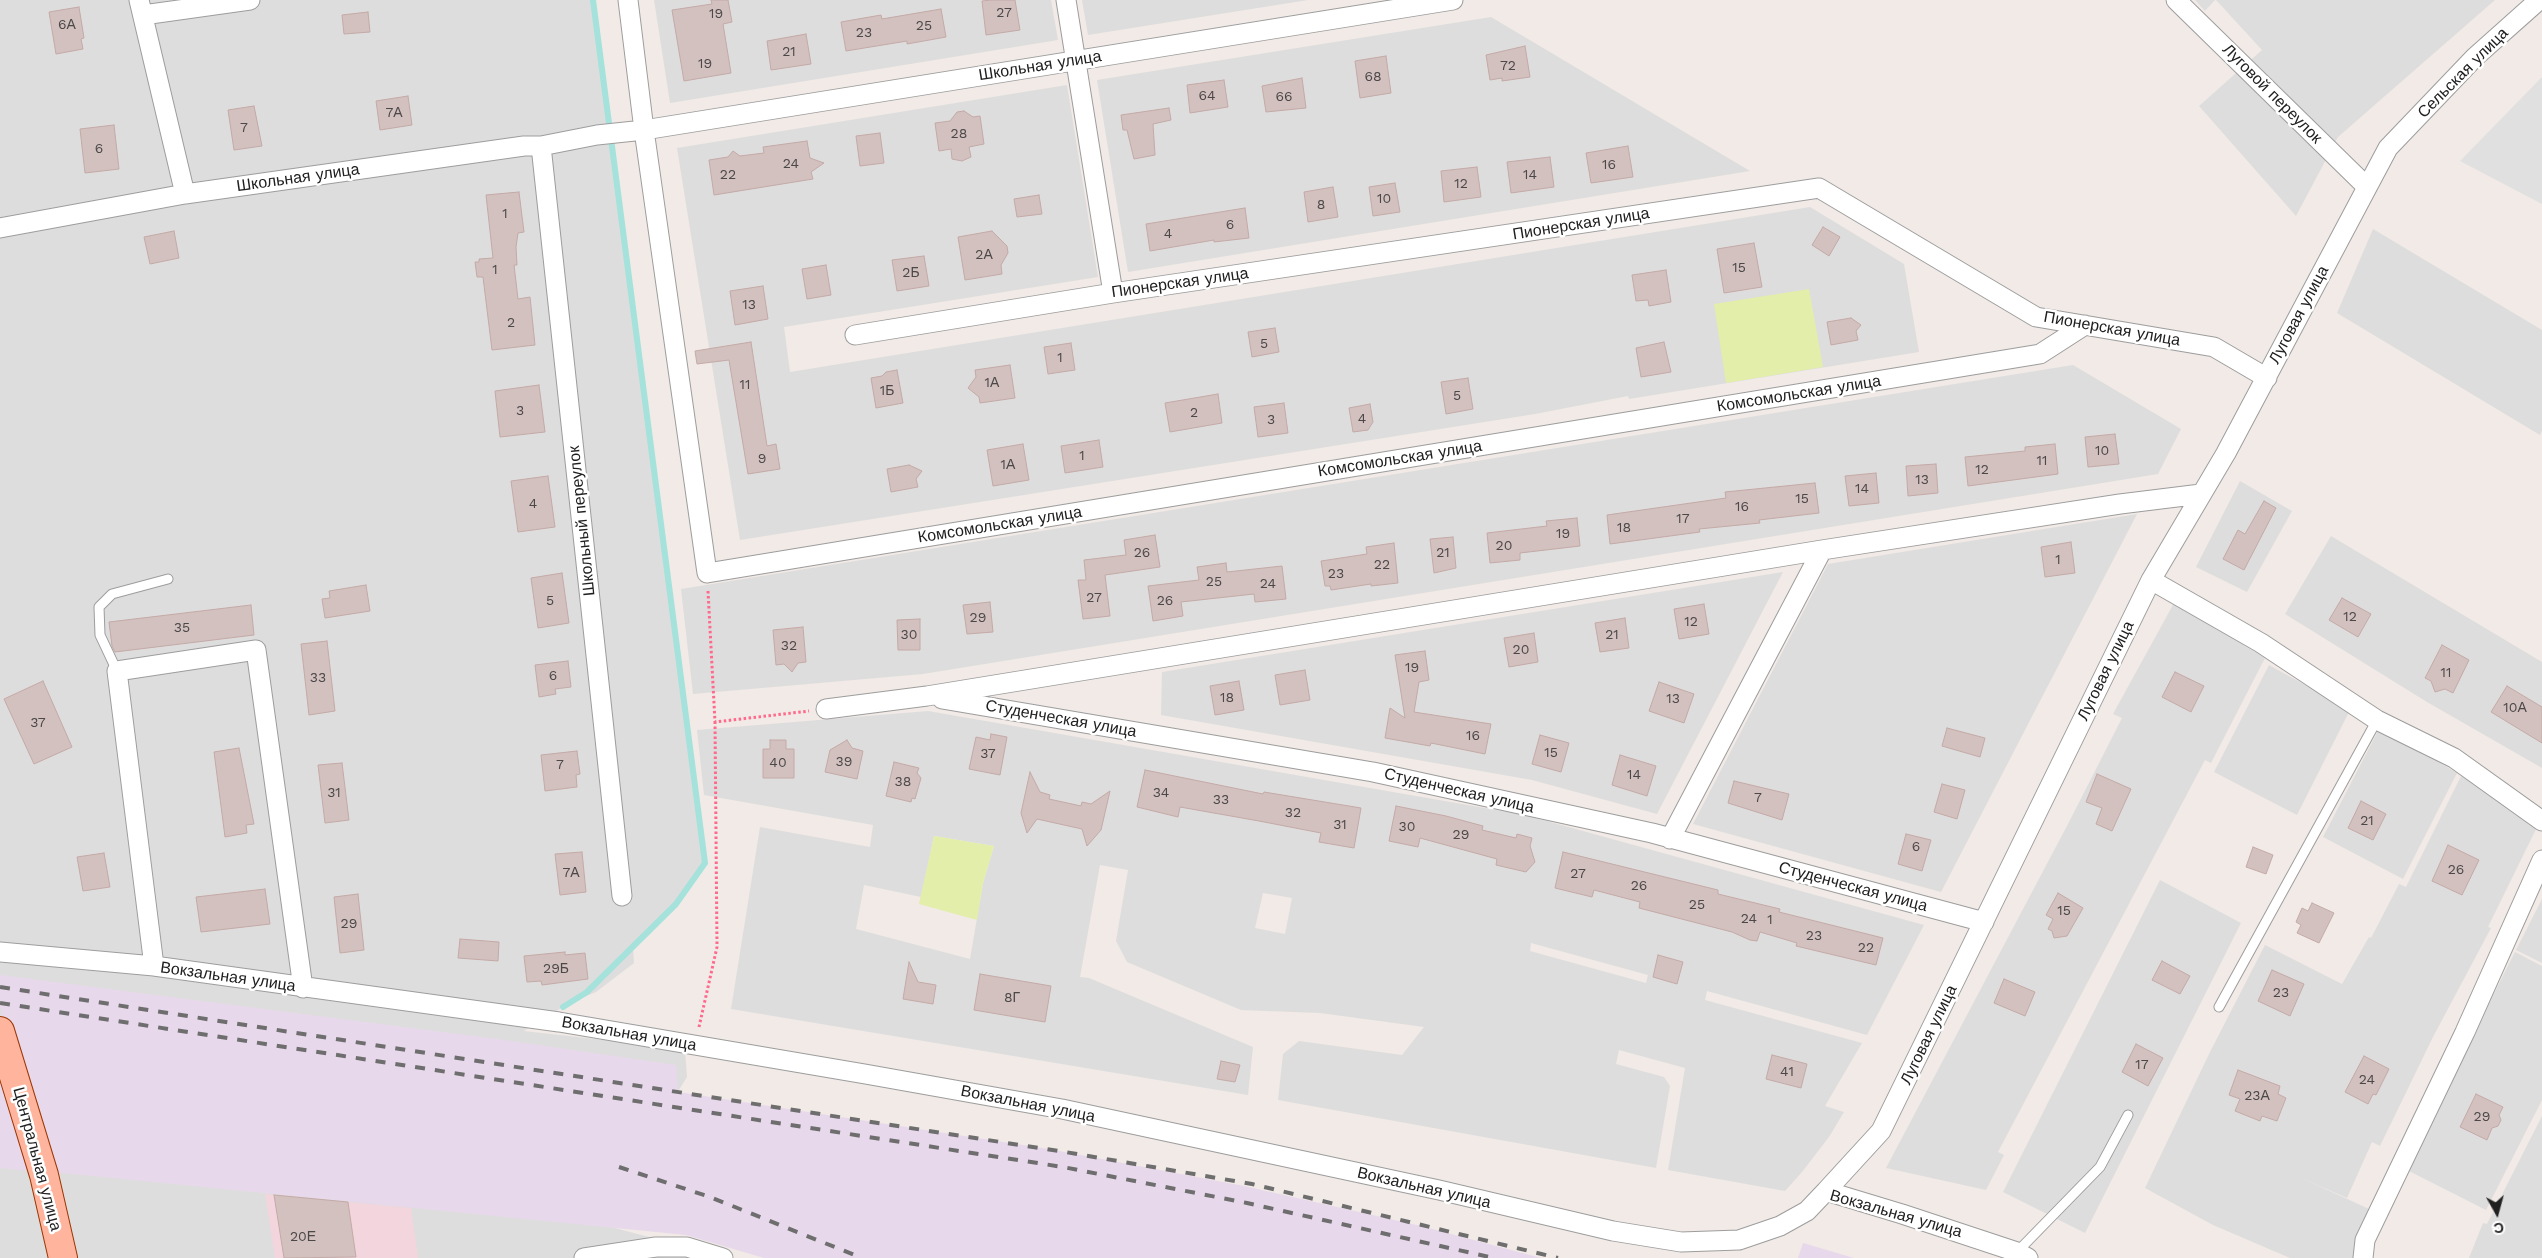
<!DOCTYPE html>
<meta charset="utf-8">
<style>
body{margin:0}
#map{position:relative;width:2542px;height:1258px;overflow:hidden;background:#f1eae6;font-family:"Work Sans",sans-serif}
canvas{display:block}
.north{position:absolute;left:2472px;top:1188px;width:50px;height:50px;-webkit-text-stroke:4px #fff;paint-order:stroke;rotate:173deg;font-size:14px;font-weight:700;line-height:20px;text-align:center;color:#202020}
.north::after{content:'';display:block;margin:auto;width:18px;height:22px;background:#202020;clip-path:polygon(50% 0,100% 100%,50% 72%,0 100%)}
</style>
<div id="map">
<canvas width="2542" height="1258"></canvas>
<div class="north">С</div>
</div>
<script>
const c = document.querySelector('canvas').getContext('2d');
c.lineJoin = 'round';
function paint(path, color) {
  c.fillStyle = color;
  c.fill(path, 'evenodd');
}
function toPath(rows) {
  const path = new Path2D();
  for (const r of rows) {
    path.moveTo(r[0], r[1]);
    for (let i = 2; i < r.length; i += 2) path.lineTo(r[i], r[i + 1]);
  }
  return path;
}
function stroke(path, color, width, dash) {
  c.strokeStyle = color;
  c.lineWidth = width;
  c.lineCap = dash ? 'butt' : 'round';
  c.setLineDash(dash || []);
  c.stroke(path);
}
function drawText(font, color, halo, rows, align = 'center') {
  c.font = font + ' "Work Sans",sans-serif';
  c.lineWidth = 5;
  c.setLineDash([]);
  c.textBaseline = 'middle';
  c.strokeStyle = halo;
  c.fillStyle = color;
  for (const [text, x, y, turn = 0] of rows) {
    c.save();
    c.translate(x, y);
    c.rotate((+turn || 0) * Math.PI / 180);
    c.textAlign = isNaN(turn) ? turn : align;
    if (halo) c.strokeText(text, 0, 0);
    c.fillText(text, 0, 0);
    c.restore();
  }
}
paint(toPath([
 [0,0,593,0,705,863,685,895,633,947,634,963,596,992,569,1003,524,1031,685,1049,687,1077,596,1223,687,1247,687,1258,0,1258],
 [654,0,1051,0,1058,40,670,103],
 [1082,0,1308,0,1088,35],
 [2195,0,2215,0,2205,11],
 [2216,0,2495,0,2338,137,2296,216,2199,106,2262,50],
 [1491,17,1750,171,1128,272,1097,80],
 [1067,85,1098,277,784,327,790,372,1810,207,1904,264,1919,352,1629,399,1628,396,1535,414,740,540,677,148],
 [2373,229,2542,330,2542,431,2540,435,2337,313],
 [2073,365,2181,429,2158,474,923,674,693,694,681,589],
 [2240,481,2292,511,2247,592,2196,567],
 [2137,514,1941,892,1693,824,1828,564],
 [2331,536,2542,662,2542,768,2427,702,2285,614],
 [1783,572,1657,814,1532,780,1161,715,1162,672],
 [2174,603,2265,658,2211,763,2205,760,1998,1152,2004,1155,1986,1190,1886,1168,2068,824,2122,718,2113,714],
 [2269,665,2350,710,2297,815,2214,772],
 [928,711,1525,815,1924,925,1867,1035,1707,991,1705,1000,1862,1043,1825,1106,1844,1112,1829,1137,1802,1172,1785,1191,1668,1170,1685,1068,1619,1050,1616,1064,1664,1077,1670,1086,1656,1168,1278,1100,1283,1054,1299,1041,1402,1055,1424,1027,1320,1013,1241,1010,1127,962,1116,941,1128,870,1100,865,1080,977,1089,978,1253,1047,1248,1095,731,1009,760,827,870,847,873,825,704,795,697,730],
 [934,836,994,846,983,883,970,959,856,929,864,885,921,897],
 [1263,893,1292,898,1285,934,1255,928],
 [1531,943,1648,975,1646,983,1530,951],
 [2380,727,2457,773,2403,879,2323,837],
 [2461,776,2540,821,2488,927,2491,928,2433,1037,2380,1146,2372,1142,2347,1198,2299,1177,2380,1214,2356,1258,2290,1258,2213,1225,2145,1188,2210,1052,2265,945,2342,984,2369,937,2371,938,2399,884,2406,887],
 [2160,880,2241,923,2085,1233,2003,1192],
 [2542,899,2542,963,2516,950],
 [2515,952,2542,966,2542,1100,2486,1210,2405,1169],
 [2542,1116,2542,1258,2469,1258,2483,1223,2487,1224]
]), '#dedddd');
paint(toPath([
 [265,1194,411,1208,418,1258,275,1258]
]), '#f3d5dd');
paint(toPath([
 [0,975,497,1039,676,1065,678,1092,1049,1149,1244,1186,1421,1226,1541,1258,764,1258,686,1235,43,1171,0,1006],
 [0,1012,41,1172,0,1168],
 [1803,1243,1854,1258,1798,1258]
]), '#e8d8eb');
paint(toPath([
 [1809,289,1823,367,1726,383,1714,304],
 [934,836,994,846,983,883,977,920,919,904]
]), '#e2eea9');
paint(toPath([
 [2542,77,2542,204,2460,161]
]), '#e0e0e0');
stroke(toPath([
 [563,1007,587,992,676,904,705,863,593,0]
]), '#a4e2db', 6);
const building = toPath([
 [711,0,728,0,732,22,723,24,731,73,684,81,672,10,712,4,711,0],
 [991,0,1015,0,1020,30,986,35,982,1,991,0],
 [79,7,84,38,81,39,83,49,56,54,49,12,79,7],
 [941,9,946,37,907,44,907,41,846,51,841,22,881,15,882,19,941,9],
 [368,12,370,32,344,34,342,15,368,12],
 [806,34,811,64,771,70,767,41,806,34],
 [1525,46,1530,77,1502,81,1502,78,1490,80,1486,55,1525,46],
 [1386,56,1391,93,1360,98,1355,61,1386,56],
 [1302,78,1306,108,1266,112,1262,86,1302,78],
 [1224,80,1228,107,1190,113,1187,85,1224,80],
 [408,96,412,125,380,130,376,101,408,96],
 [254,106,262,146,234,150,228,110,254,106],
 [1169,108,1171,120,1153,124,1155,155,1134,159,1127,130,1123,130,1121,115,1169,108],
 [964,111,973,117,980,116,984,144,969,147,971,157,962,161,952,159,951,149,939,151,935,123,950,121,957,112,964,111],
 [114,125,119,169,85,173,80,129,114,125],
 [880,133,884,163,860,166,856,136,880,133],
 [807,141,810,158,824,163,811,172,813,179,714,195,709,160,728,157,733,151,740,156,764,153,763,147,807,141],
 [1628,146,1633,177,1591,183,1586,153,1628,146],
 [1550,157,1554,187,1511,193,1507,162,1550,157],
 [1477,167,1481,197,1444,202,1441,171,1477,167],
 [1395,183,1400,212,1373,216,1369,187,1395,183],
 [1333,187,1338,217,1308,222,1304,192,1333,187],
 [519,192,524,232,518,233,516,247,517,265,514,265,518,299,530,297,535,345,492,350,483,277,477,277,475,262,479,262,479,259,493,258,486,195,519,192],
 [1039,195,1042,214,1017,217,1014,199,1039,195],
 [1245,208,1249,238,1214,242,1214,240,1150,251,1146,224,1245,208],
 [1823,227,1840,237,1829,256,1812,245,1823,227],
 [174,231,179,258,150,264,144,237,174,231],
 [992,231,1007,246,1008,253,1001,265,1002,274,965,280,958,237,992,231],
 [1754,243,1762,287,1724,293,1717,249,1754,243],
 [924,256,929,286,897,291,892,260,924,256],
 [826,265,831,295,807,299,802,269,826,265],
 [1666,270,1671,302,1649,306,1648,300,1636,301,1632,275,1666,270],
 [763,286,768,319,735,325,730,291,763,286],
 [1851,318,1861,325,1856,331,1858,340,1831,345,1827,322,1851,318],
 [1275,328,1279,352,1252,357,1248,332,1275,328],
 [751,342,767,446,776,444,780,469,748,474,729,360,697,364,695,351,751,342],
 [1664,342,1671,372,1641,377,1636,348,1664,342],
 [1071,343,1075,370,1048,374,1044,347,1071,343],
 [1010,365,1015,398,980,403,979,397,968,388,976,377,975,370,1010,365],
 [897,370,903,403,876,408,871,378,882,376,886,372,897,370],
 [1468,378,1473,409,1446,414,1441,382,1468,378],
 [539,385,545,432,500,437,495,391,539,385],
 [1218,394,1222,423,1170,432,1165,403,1218,394],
 [1284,403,1288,433,1258,437,1254,407,1284,403],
 [1370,404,1373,422,1368,430,1353,432,1349,408,1370,404],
 [2115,434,2119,464,2088,467,2085,437,2115,434],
 [1099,440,1103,467,1065,473,1061,446,1099,440],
 [1023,444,1029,480,993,486,987,450,1023,444],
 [2055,444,2058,474,1968,486,1965,457,2025,451,2025,447,2055,444],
 [1936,464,1938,493,1908,496,1906,466,1936,464],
 [909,465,922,471,916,479,918,487,891,492,887,469,909,465],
 [1876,473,1879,503,1849,506,1845,476,1876,473],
 [548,476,555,527,518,532,511,481,548,476],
 [1815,483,1819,513,1759,520,1760,523,1699,529,1700,532,1610,544,1607,515,1726,498,1725,492,1815,483],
 [2264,501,2276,508,2244,570,2223,559,2238,530,2245,534,2264,501],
 [1577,518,1580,546,1520,553,1520,560,1490,563,1487,533,1547,526,1546,521,1577,518],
 [1155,535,1160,567,1105,575,1110,616,1083,619,1078,580,1086,580,1084,560,1126,555,1124,540,1155,535],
 [1453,537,1456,568,1434,573,1430,539,1453,537],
 [2071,542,2075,573,2045,577,2041,547,2071,542],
 [1394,543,1398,583,1371,586,1371,584,1331,590,1330,586,1325,586,1321,561,1367,554,1366,547,1394,543],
 [1226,563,1227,572,1282,566,1286,599,1255,602,1254,594,1181,602,1183,616,1153,621,1148,586,1199,580,1197,567,1226,563],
 [562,573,569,623,538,628,531,578,562,573],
 [366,585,370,611,325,618,322,599,330,598,329,591,366,585],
 [2342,598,2371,614,2358,637,2329,620,2342,598],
 [990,602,993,632,967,634,963,605,990,602],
 [1704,604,1709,634,1679,639,1674,609,1704,604],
 [251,605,254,635,115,652,112,646,109,622,251,605],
 [1625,618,1629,648,1600,652,1595,623,1625,618],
 [920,619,920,650,898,650,897,620,920,619],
 [803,627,806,662,798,663,792,672,784,664,776,665,773,630,803,627],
 [1534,633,1538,662,1509,667,1504,638,1534,633],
 [327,641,335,711,309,715,301,644,327,641],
 [2442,645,2469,660,2453,693,2445,689,2435,692,2431,681,2425,678,2442,645],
 [1425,651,1429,680,1419,682,1414,712,1491,724,1485,754,1431,743,1430,746,1385,738,1390,708,1405,718,1395,655,1425,651],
 [568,661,571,687,555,689,556,694,539,697,535,665,568,661],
 [1305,670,1310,700,1280,705,1275,675,1305,670],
 [2175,672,2204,686,2191,712,2162,697,2175,672],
 [43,681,72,747,34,764,4,699,43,681],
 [1239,681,1244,710,1215,715,1210,686,1239,681],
 [1659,682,1694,694,1684,723,1649,711,1659,682],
 [2507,686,2542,707,2542,743,2491,712,2507,686],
 [1947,728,1985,738,1980,757,1942,746,1947,728],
 [991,734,1007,737,1000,775,969,769,976,737,990,740,991,734],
 [1540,735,1569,743,1561,772,1532,764,1540,735],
 [770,740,786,740,786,749,794,749,794,778,763,778,763,749,770,749,770,740],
 [847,740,852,748,863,751,857,779,825,772,830,750,847,740],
 [239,748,254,824,246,825,247,833,225,837,214,752,239,748],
 [577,751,580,774,576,775,577,787,545,791,541,755,577,751],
 [1620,755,1656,766,1647,796,1612,785,1620,755],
 [894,762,919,768,917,773,921,778,915,799,912,798,911,802,886,796,894,762],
 [342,763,349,820,325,823,318,765,342,763],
 [1145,770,1263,794,1264,792,1361,808,1354,848,1319,842,1321,833,1259,821,1180,807,1178,817,1137,807,1145,770],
 [1030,772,1040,792,1050,795,1049,799,1081,806,1082,802,1091,804,1110,791,1101,830,1087,846,1082,829,1037,819,1027,833,1021,813,1030,772],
 [2097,774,2131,789,2112,831,2096,824,2102,808,2086,802,2097,774],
 [1734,781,1789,794,1782,820,1728,803,1734,781],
 [1942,784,1965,790,1957,819,1934,812,1942,784],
 [2361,801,2386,814,2373,840,2348,828,2361,801],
 [1396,806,1446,816,1483,826,1482,830,1516,838,1517,834,1532,838,1530,846,1535,862,1526,872,1496,865,1497,859,1420,838,1418,847,1389,841,1396,806],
 [1906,834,1931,840,1922,871,1898,864,1906,834],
 [2448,845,2479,860,2462,895,2432,881,2448,845],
 [2253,847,2273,855,2266,874,2246,867,2253,847],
 [582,852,586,892,560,895,555,854,582,852],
 [1563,852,1718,890,1718,894,1780,909,1779,912,1883,938,1876,965,1796,946,1797,943,1760,932,1757,941,1750,940,1732,932,1639,908,1640,902,1594,890,1592,897,1555,888,1563,852],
 [104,853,110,887,83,891,77,857,104,853],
 [265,889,270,924,201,932,196,897,265,889],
 [2058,893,2083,908,2067,936,2054,938,2052,931,2048,929,2053,919,2046,915,2058,893],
 [358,894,364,950,340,953,334,897,358,894],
 [2312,903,2334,913,2319,943,2297,933,2301,925,2296,922,2302,908,2308,911,2312,903],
 [460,939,499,942,498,961,458,958,460,939],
 [565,952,565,955,585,953,588,979,542,985,541,981,527,982,524,956,565,952],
 [1658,955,1683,962,1677,984,1653,977,1658,955],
 [2162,961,2190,976,2180,994,2152,980,2162,961],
 [909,962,918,982,936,985,933,1004,903,999,909,962],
 [2272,970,2304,984,2290,1016,2258,1001,2272,970],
 [980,974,1051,986,1045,1022,974,1010,980,974],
 [2004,979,2035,992,2025,1016,1994,1003,2004,979],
 [2136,1044,2163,1058,2148,1086,2122,1072,2136,1044],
 [1772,1055,1807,1064,1801,1088,1766,1079,1772,1055],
 [2364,1056,2389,1069,2376,1095,2373,1094,2368,1104,2345,1092,2364,1056],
 [1221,1061,1240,1065,1235,1082,1217,1079,1221,1061],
 [2238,1070,2280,1086,2278,1094,2286,1098,2277,1121,2262,1116,2260,1121,2235,1111,2240,1099,2229,1095,2238,1070],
 [2476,1094,2503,1107,2499,1115,2501,1120,2498,1126,2492,1128,2487,1140,2460,1127,2476,1094],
 [274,1195,348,1202,356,1257,284,1258,274,1195]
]);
paint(building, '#d2c1bf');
stroke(building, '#c4aaa7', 1);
const lane = toPath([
 [117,671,100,635,99,607,112,594,168,579],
 [2219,1007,2377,720],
 [2017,1252,2100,1167,2128,1115]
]);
const street = toPath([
 [139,0,185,194],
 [628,0,644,130,707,573,2040,354,2085,325],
 [1066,0,1113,293],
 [2176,0,2367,187],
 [143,15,250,0],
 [541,146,622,896],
 [0,228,185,194,524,146,541,146,597,135,644,130,1453,0],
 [855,335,1113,293,1819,188,2036,317,2214,347,2267,378],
 [2151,580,2261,643,2377,720,2454,758,2542,821],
 [942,699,1373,772,1652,833,1984,922],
 [826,709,927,696,1822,550,2120,504,2201,494],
 [1670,839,1822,550],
 [0,952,154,966,559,1022,865,1074,1062,1109,1439,1190,1613,1231,1681,1242,1739,1240,1780,1226,1807,1211,1826,1191,1902,1214,2017,1252,2028,1258],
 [154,966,117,671,256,650,303,988],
 [1826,1191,1881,1131,2151,580,2226,453,2388,148,2475,57,2539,0],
 [584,1258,656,1247,687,1247,723,1258],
 [2363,1258,2365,1240,2465,1032,2542,860]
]);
const primary = toPath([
 [0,1031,44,1175,63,1258]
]);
stroke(lane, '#9d9d9d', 11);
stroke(street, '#9d9d9d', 21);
stroke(primary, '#9c3500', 30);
stroke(toPath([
 [708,591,715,722,809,711],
 [699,1027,717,947,715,722]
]), '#ff698c', 3, [2.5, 2.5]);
stroke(lane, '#fff', 9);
stroke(street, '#fff', 19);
stroke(primary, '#ffb49d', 28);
stroke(toPath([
 [0,987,1065,1152,1252,1184,1558,1258],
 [0,1003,1063,1167,1247,1203,1494,1258],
 [619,1167,710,1197,862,1258]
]), '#6e6e6e', 4, [10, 10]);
drawText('14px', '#4c4848', null, [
 ["27",1004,13],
 ["19",716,14],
 ["6А",67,25],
 ["25",924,26],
 ["23",864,33],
 ["21",789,52],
 ["19",705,64],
 ["72",1508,66],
 ["68",1373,77],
 ["64",1207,96],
 ["66",1284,97],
 ["7А",394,113],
 ["7",244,128],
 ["28",959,134],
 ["6",99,149],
 ["24",791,164],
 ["16",1609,165],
 ["22",728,175],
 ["14",1530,175],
 ["12",1461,184],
 ["10",1384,199],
 ["8",1321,205],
 ["1",505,214],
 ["6",1230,225],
 ["4",1168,234],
 ["2А",984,255],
 ["15",1739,268],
 ["1",495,270],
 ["2Б",911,273],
 ["13",749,305],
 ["2",511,323],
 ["5",1264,344],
 ["1",1060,358],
 ["1А",992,383],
 ["11",745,385],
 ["1Б",887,391],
 ["5",1457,396],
 ["3",520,411],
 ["2",1194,413],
 ["4",1362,419],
 ["3",1271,420],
 ["10",2102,451],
 ["1",1082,456],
 ["9",762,459],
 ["11",2042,461],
 ["1А",1008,465],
 ["12",1982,470],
 ["13",1922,480],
 ["14",1862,489],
 ["15",1802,499],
 ["4",533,504],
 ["16",1742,507],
 ["17",1683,519],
 ["18",1624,528],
 ["19",1563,534],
 ["20",1504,546],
 ["26",1142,553],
 ["21",1443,553],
 ["1",2058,560],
 ["22",1382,565],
 ["23",1336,574],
 ["25",1214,582],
 ["24",1268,584],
 ["27",1094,598],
 ["5",550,601],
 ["26",1165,601],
 ["12",2350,617],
 ["29",978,618],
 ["12",1691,622],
 ["35",182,628],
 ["30",909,635],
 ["21",1612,635],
 ["32",789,646],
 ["20",1521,650],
 ["19",1412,668],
 ["11",2446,673],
 ["6",553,676],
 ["33",318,678],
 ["18",1227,698],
 ["13",1673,699],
 ["10А",2515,708],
 ["37",38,723],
 ["16",1473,736],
 ["15",1551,753],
 ["37",988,754],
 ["39",844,762],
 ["40",778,763],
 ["7",560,765],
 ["14",1634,775],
 ["38",903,782],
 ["31",334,793],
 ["34",1161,793],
 ["7",1758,798],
 ["33",1221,800],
 ["32",1293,813],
 ["21",2367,821],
 ["31",1340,825],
 ["30",1407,827],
 ["29",1461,835],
 ["6",1916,847],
 ["26",2456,870],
 ["7А",571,873],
 ["27",1578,874],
 ["26",1639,886],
 ["25",1697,905],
 ["15",2064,911],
 ["24",1749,919],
 ["1",1770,920],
 ["29",349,924],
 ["23",1814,936],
 ["22",1866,948],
 ["29Б",556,969],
 ["23",2281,993],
 ["8Г",1012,998],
 ["17",2142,1065],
 ["41",1787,1072],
 ["24",2367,1080],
 ["23А",2257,1096],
 ["29",2482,1117],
 ["20Е",303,1237]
]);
drawText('16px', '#202020', '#fff', [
 ["Школьная улица",1040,66,-9],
 ["Сельская улица",2463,73,-45],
 ["Луговой переулок",2272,94,45],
 ["Школьная улица",298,178,-8],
 ["Пионерская улица",1581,224,-9],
 ["Пионерская улица",1180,283,-8],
 ["Луговая улица",2299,315,-62],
 ["Пионерская улица",2112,329,10],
 ["Комсомольская улица",1799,394,-9],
 ["Комсомольская улица",1400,459,-9],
 ["Школьный переулок",582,521,-96],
 ["Комсомольская улица",1000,525,-9],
 ["Луговая улица",2106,671,-64],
 ["Студенческая улица",1061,719,10],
 ["Студенческая улица",1459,791,13],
 ["Студенческая улица",1853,887,15],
 ["Вокзальная улица",228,977,8],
 ["Вокзальная улица",629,1034,10],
 ["Луговая улица",1929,1035,-64],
 ["Вокзальная улица",1028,1104,11],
 ["Центральная улица",37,1159,75],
 ["Вокзальная улица",1424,1188,13],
 ["Вокзальная улица",1896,1214,16]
]);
</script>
